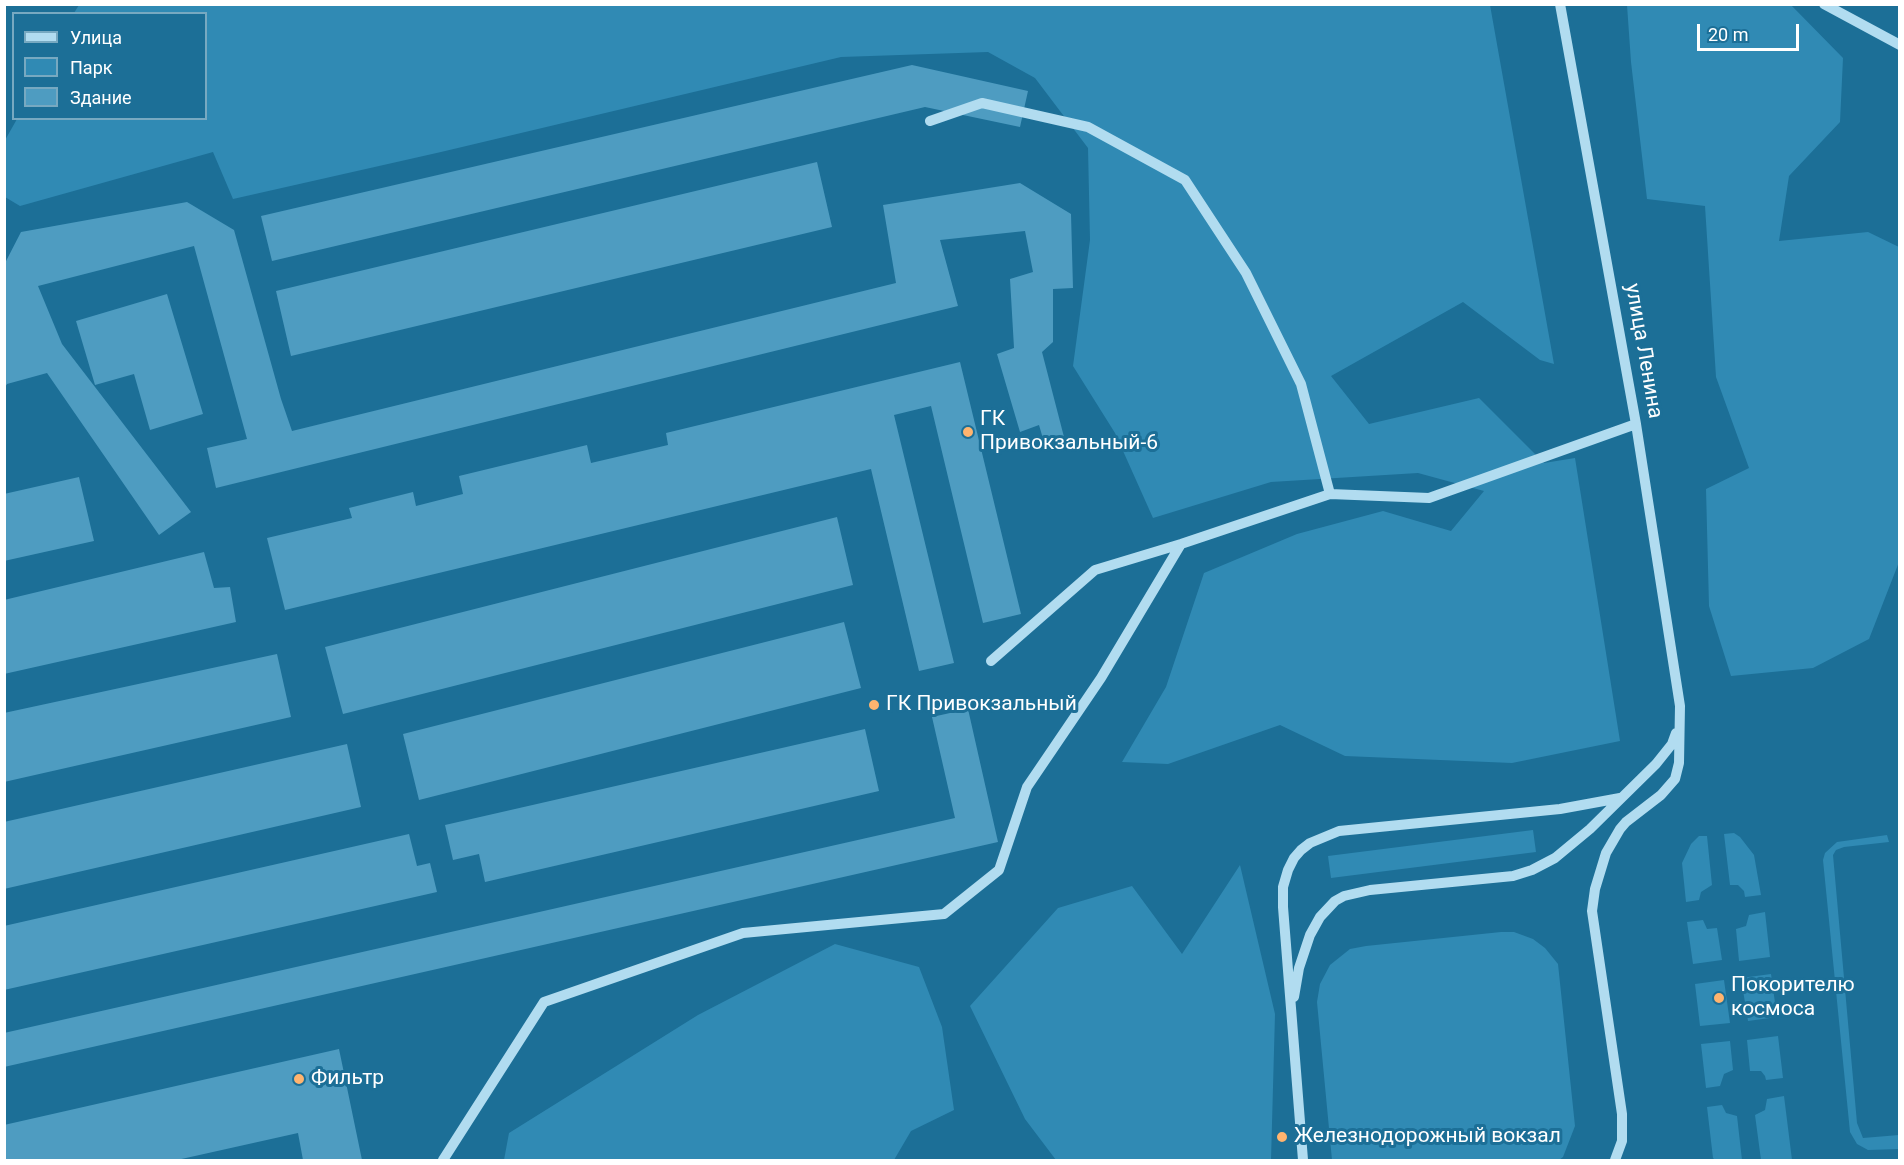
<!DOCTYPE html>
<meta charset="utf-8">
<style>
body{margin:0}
#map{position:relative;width:1904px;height:1165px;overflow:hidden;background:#1c6f97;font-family:Roboto,sans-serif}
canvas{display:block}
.frame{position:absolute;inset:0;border:6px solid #fff;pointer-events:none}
.legend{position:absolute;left:12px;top:12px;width:195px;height:108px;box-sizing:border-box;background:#1c6f97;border:2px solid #77a9c1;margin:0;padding:8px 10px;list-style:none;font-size:18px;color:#fff}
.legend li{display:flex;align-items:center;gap:12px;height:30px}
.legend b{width:30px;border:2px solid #77a9c1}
.scale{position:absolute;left:1697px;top:24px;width:102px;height:27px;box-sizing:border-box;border:3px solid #fff;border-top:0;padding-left:8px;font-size:18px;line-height:21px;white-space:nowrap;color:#fff;-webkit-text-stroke:4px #1c6f97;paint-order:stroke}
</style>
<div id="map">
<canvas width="1904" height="1165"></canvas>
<div class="frame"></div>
<ul class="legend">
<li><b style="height:8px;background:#b1dcf0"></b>Улица</li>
<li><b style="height:16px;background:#308ab4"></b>Парк</li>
<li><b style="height:16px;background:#4e9cc1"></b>Здание</li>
</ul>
<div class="scale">20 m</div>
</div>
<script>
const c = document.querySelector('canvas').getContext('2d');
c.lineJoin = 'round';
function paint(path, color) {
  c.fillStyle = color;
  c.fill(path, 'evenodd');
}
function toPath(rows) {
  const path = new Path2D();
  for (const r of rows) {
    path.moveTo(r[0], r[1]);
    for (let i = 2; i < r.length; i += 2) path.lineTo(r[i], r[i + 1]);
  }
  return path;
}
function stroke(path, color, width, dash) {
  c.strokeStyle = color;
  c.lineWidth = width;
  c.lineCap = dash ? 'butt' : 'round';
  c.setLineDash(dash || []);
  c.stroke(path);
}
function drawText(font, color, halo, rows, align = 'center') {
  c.font = font + ' Roboto,sans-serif';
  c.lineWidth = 6;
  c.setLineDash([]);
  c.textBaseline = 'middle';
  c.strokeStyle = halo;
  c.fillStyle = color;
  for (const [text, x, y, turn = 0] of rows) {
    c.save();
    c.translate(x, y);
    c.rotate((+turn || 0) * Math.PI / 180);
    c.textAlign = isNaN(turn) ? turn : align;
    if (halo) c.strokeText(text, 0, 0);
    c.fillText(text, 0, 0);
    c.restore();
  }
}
paint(toPath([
 [79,5,1490,5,1554,364,1540,360,1463,302,1331,376,1369,424,1479,398,1544,463,1575,458,1620,741,1512,763,1345,756,1280,725,1168,764,1122,762,1166,687,1204,573,1297,534,1383,511,1451,531,1484,491,1418,473,1271,482,1153,518,1115,433,1073,366,1090,240,1088,148,1035,78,988,52,841,57,441,152,233,199,213,152,20,206,5,197,4,142,17,119,206,118,206,14,74,13],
 [1627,5,1791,5,1843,58,1840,122,1789,176,1779,241,1868,232,1899,247,1899,562,1869,639,1813,668,1731,676,1709,606,1706,489,1749,468,1716,377,1705,206,1647,199,1631,62],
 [1533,830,1536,852,1331,878,1328,856],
 [1734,833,1740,837,1754,855,1761,895,1745,897,1744,891,1738,885,1730,885,1724,834],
 [1887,835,1889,842,1844,847,1836,850,1833,855,1857,1123,1863,1138,1899,1135,1899,1149,1868,1150,1857,1144,1850,1132,1823,860,1825,853,1837,842],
 [1699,836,1707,836,1712,885,1701,892,1699,900,1686,902,1682,863,1691,844],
 [1240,865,1275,1014,1271,1160,1056,1160,1025,1119,970,1006,1058,908,1132,886,1182,954],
 [1765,912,1770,957,1739,961,1736,929,1746,926,1749,915],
 [1703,920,1707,929,1717,928,1722,960,1693,964,1687,922],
 [1501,932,1514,932,1533,939,1545,948,1558,964,1575,1126,1563,1157,1559,1160,1332,1160,1317,1002,1320,984,1330,965,1350,949,1366,946],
 [835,944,919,967,942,1027,954,1110,911,1131,894,1160,504,1160,509,1133,698,1015],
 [1771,974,1777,1017,1748,1021,1741,978],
 [1724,980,1730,1023,1700,1026,1695,984],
 [1778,1036,1783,1078,1766,1080,1765,1076,1761,1071,1750,1071,1747,1040],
 [1730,1041,1733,1070,1724,1074,1720,1086,1706,1088,1701,1044],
 [1784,1096,1792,1160,1761,1160,1755,1115,1765,1110,1767,1099],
 [1722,1105,1726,1113,1737,1116,1742,1160,1715,1160,1713,1158,1707,1107]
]), '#308ab4');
paint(toPath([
 [912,65,1028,91,1020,127,925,107,272,261,261,216],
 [817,162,832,227,291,356,276,291],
 [1020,183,1071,214,1073,288,1053,289,1053,342,1042,352,1064,437,1044,442,1039,425,1020,432,997,354,1014,348,1010,279,1033,272,1025,231,940,240,958,306,216,488,207,448,247,439,194,246,38,286,62,344,191,512,159,535,47,373,7,384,4,389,4,265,21,232,187,202,234,230,281,399,292,431,896,283,883,205],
 [167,294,203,414,150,430,134,374,95,385,76,321],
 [960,362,1021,614,983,623,931,406,894,415,954,663,919,671,871,469,285,610,267,538,352,518,349,508,413,492,416,506,463,494,459,476,587,445,591,463,668,445,666,433],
 [79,477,94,541,4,561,4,494],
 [837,517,853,585,343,714,325,647],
 [204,552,214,588,230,587,236,622,4,674,4,600],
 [844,622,861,688,419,800,403,734],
 [277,654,291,717,4,782,4,713],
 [968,709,998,842,4,1067,4,1033,955,818,932,717],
 [865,729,879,791,485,882,479,854,453,860,445,825],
 [347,744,361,807,4,889,4,822],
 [409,834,417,866,430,863,437,892,4,990,4,926],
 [339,1049,362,1160,303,1160,298,1133,177,1160,4,1160,4,1125]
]), '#4e9cc1');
stroke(toPath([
 [1560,4,1636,424,1680,706,1679,763,1675,779,1661,795,1626,822,1620,829,1606,853,1595,889,1592,911,1622,1114,1622,1141,1615,1160],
 [1824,4,1900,45],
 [930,121,982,103,1088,127,1185,180,1246,273,1301,384,1330,494],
 [991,661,1095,570,1181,544,1330,494,1429,498,1636,424],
 [1294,997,1299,968,1310,935,1320,917,1335,901,1344,896,1370,890,1513,876,1532,870,1555,858,1590,829,1656,764,1672,744,1676,733],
 [443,1160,544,1002,743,933,944,914,999,870,1027,787,1101,678,1181,544],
 [1303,1160,1283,907,1283,887,1288,870,1294,858,1301,850,1310,843,1339,831,1560,809,1620,798]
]), '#b1dcf0', 10);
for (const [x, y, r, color] of [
 [968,432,6,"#ffb46f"],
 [874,705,6,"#ffb46f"],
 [1719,998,6,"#ffb46f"],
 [299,1079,6,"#ffb46f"],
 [1282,1137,6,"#ffb46f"]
]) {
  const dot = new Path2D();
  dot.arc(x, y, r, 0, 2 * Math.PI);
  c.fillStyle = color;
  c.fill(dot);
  stroke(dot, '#1c6f97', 2);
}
drawText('21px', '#fff', '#1c6f97', [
 ["улица Ленина",1643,351,80]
]);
drawText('21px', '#fff', '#1c6f97', [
 ["ГК",980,420],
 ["Привокзальный-6",980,444],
 ["ГК Привокзальный",886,705],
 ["Покорителю",1731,986],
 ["космоса",1731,1010],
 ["Фильтр",311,1079],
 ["Железнодорожный вокзал",1294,1137]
], 'left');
</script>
